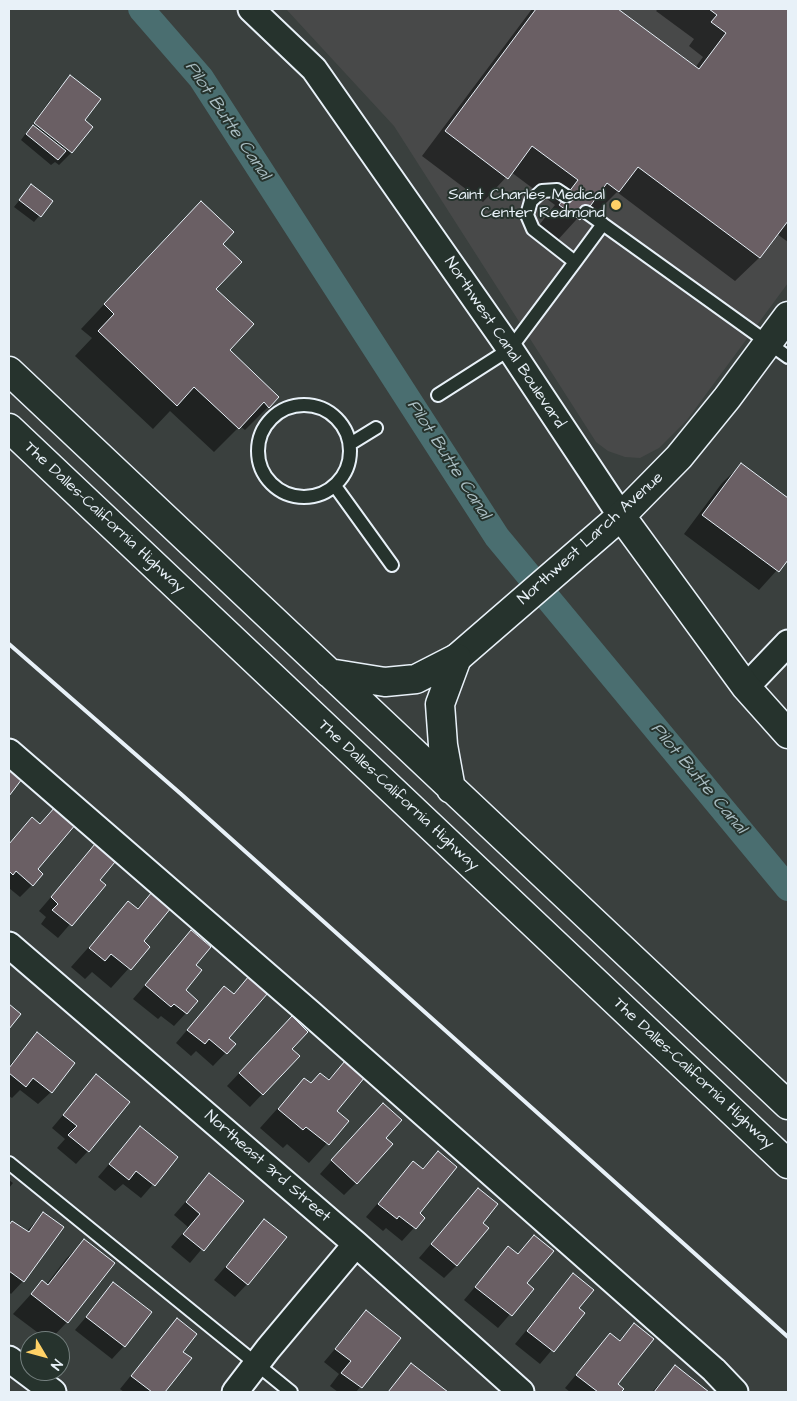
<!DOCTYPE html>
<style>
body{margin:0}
#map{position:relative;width:797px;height:1401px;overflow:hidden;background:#3a403e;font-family:"Architects Daughter",sans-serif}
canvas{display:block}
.frame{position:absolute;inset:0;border:10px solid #e8f1f8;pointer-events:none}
.north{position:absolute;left:20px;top:1331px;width:50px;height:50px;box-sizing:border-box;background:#26332d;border:1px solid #747f7e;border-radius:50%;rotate:127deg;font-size:14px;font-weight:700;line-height:20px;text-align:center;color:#e8f1f8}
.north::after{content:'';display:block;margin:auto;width:18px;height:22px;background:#ffd166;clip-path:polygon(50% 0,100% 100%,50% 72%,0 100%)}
</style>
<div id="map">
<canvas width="797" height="1401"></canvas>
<div class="frame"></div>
<div class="north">N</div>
</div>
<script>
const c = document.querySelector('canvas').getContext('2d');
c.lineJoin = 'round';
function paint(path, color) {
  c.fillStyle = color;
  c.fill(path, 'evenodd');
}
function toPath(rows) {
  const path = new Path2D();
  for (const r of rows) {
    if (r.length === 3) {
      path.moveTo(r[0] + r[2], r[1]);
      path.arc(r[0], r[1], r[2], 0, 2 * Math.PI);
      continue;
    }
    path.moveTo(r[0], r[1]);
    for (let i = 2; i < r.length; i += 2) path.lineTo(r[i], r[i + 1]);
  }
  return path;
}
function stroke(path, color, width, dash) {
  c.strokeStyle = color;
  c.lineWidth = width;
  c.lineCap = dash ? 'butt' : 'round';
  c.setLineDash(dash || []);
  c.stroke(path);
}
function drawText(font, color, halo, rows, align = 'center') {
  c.font = font + ' "Architects Daughter",sans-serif';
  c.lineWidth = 4;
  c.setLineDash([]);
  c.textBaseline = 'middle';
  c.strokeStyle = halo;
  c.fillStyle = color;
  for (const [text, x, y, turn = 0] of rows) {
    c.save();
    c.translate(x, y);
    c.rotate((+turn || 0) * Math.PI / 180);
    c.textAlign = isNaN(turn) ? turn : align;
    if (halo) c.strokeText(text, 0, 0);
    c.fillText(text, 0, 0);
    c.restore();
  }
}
paint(toPath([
 [286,9,788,9,788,283,687,420,659,448,640,458,625,457,608,451,596,442,394,126]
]), '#484949');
paint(toPath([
 [532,9,616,9,695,68,703,57,689,46,694,39,656,11,658,9,788,9,788,242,777,234,759,258,735,281,617,192,594,215,586,209,555,243,536,229,555,205,511,172,483,202,422,156],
 [71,77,83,121,72,152,59,165,55,162,51,165,21,140,58,89],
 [31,186,52,201,34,222,14,207],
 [177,227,221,244,214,289,228,350,278,397,245,430,240,426,214,452,170,411,153,429,75,356,92,338,81,329],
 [741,465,788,500,788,558,759,590,684,534,722,483],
 [32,818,36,869,32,885,20,897,9,888,9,843],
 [95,846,98,880,104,885,58,938,41,924,46,917,39,911],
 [152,893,142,942,148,947,111,988,92,972,85,979,71,967,128,903,136,909],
 [191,932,195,965,184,990,186,1013,174,1026,161,1016,158,1019,133,999],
 [249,978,227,1038,234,1044,213,1066,196,1051,191,1056,176,1043,224,987,233,994],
 [279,1031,290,1049,298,1056,250,1107,227,1086],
 [37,1034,51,1092,38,1104,20,1090,12,1098,9,1096,9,1066],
 [345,1063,335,1111,347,1121,309,1163,287,1144,283,1148,260,1128,304,1079,310,1084,327,1080],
 [96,1076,88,1151,76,1164,57,1148,65,1139,52,1128],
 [370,1118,384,1138,356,1183,344,1195,320,1174],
 [140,1128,176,1158,141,1198,123,1184,115,1191,98,1177],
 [438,1152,418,1214,423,1218,402,1241,386,1228,383,1231,366,1217,413,1162,421,1170],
 [209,1175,242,1201,190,1263,171,1247,188,1227,174,1215],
 [9,1180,13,1183,9,1188],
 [478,1189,481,1223,456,1266,444,1278,419,1258],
 [44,1213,23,1281,11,1294,9,1292,9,1226,12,1222,26,1232],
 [264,1221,247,1284,235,1297,214,1280],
 [534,1237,525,1284,532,1289,498,1328,464,1300,508,1248,517,1255],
 [84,1241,113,1263,67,1322,49,1341,13,1314,42,1282,46,1285,66,1259],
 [573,1274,577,1309,583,1313,540,1364,515,1344],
 [114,1284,124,1346,112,1359,75,1330],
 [366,1312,400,1338,356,1392,338,1392,330,1386,339,1374,324,1362],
 [177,1319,181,1352,190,1358,163,1392,124,1392,120,1389],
 [634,1325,616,1384,622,1389,619,1392,570,1392,565,1388,610,1334,619,1341],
 [412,1364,446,1392,387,1392],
 [675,1367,707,1392,652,1392]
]), '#0007');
stroke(toPath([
 [141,9,201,78,497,537,788,888]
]), '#4a6e70', 26);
const building = toPath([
 [536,9,618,9,699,69,726,33,711,22,717,15,709,9,788,9,788,221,760,258,638,167,619,192,607,183,580,220,559,205,578,180,532,146,508,179,445,131,536,9],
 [70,75,101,99,85,120,93,127,72,153,34,123,70,75],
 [33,125,66,151,58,160,26,134,33,125],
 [31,184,53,201,41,217,19,200,31,184],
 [201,201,234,232,223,244,242,262,216,289,254,324,230,350,279,397,269,408,264,402,239,429,194,387,177,406,98,331,114,314,104,304,201,201],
 [741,463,788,498,788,560,779,572,702,515,741,463],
 [9,768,22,779,9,796,9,768],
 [56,806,76,824,38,869,43,874,33,886,16,871,13,875,9,871,9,844,32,817,40,824,56,806],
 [95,844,115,862,100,880,106,885,72,926,52,910,58,904,51,897,95,844],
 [152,892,171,908,144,941,150,947,131,970,111,954,105,961,89,948,128,901,138,909,152,892],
 [191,930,211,947,196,965,202,970,186,990,198,1001,187,1014,174,1004,171,1007,145,985,191,930],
 [249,976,268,993,229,1038,236,1044,227,1054,209,1039,205,1044,187,1030,224,986,234,994,249,976],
 [9,1004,21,1014,9,1029,9,1004],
 [292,1016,308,1032,292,1049,300,1056,263,1095,239,1073,292,1016],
 [37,1032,75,1063,52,1093,33,1078,26,1087,9,1073,9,1068,37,1032],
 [345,1061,365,1077,337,1111,349,1121,329,1145,306,1127,303,1130,278,1109,304,1078,311,1083,320,1073,329,1080,345,1061],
 [96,1074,130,1102,89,1152,68,1135,77,1126,63,1115,96,1074],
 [383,1103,402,1120,386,1138,393,1144,357,1184,331,1160,383,1103],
 [140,1126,178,1157,155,1186,136,1171,129,1180,109,1164,140,1126],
 [438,1151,457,1167,420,1213,425,1218,416,1229,399,1216,397,1219,378,1204,413,1161,423,1169,438,1151],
 [209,1173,244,1201,204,1251,183,1234,200,1214,186,1202,209,1173],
 [478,1188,498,1204,483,1223,489,1228,457,1266,431,1244,478,1188],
 [43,1212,64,1227,24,1282,9,1271,9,1225,12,1221,29,1232,43,1212],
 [264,1219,287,1237,248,1285,226,1267,264,1219],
 [534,1235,554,1251,527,1283,534,1289,512,1316,475,1287,508,1246,518,1254,534,1235],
 [84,1239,115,1263,68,1323,31,1294,42,1280,48,1285,84,1239],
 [573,1273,594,1290,579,1308,585,1313,554,1352,527,1331,573,1273],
 [113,1282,152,1312,125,1347,86,1317,113,1282],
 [366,1310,401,1338,362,1388,341,1373,351,1361,335,1349,366,1310],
 [177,1318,197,1334,183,1352,192,1358,165,1392,152,1392,131,1376,177,1318],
 [634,1323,654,1339,618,1384,624,1389,621,1392,598,1392,576,1375,610,1333,620,1341,634,1323],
 [411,1363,448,1392,388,1392,411,1363],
 [675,1365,709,1392,654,1392,675,1365]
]);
paint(building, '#6a5f64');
stroke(building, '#e8f1f8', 1);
const lane = toPath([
 [586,212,788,357],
 [575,262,603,224],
 [438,395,510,349,575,262,533,229,527,215,531,201,542,191,557,190,566,196],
 [304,451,46],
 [350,444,376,428],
 [335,486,392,565],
 [9,1163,291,1392]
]);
const street = toPath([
 [251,9,314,69,510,349,621,516],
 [746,687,788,643],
 [9,752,310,1013,714,1370,735,1392],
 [9,945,356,1244,521,1392],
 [9,1359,53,1392],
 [235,1392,268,1349,356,1244]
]);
const secondary = toPath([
 [621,516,746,687,788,734],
 [457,658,621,516,679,457,727,398,788,316]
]);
const highway = toPath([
 [9,371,788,1105],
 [9,428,788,1164],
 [329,673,385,682,416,679,457,658],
 [451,789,443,745,440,704,457,658]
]);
stroke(lane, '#e8f1f8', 16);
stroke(street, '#e8f1f8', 29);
stroke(secondary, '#e8f1f8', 31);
stroke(highway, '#e8f1f8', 31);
stroke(lane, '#26332d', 12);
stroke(street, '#26332d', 25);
stroke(secondary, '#26332d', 28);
stroke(highway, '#26332d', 28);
stroke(toPath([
 [9,644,181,794,788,1337]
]), '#e8f1f8', 4);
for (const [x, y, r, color] of [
 [616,205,6,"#ffd166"]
]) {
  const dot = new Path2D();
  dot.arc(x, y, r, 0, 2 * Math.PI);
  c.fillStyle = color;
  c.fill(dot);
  stroke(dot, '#26332d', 2);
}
drawText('16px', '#e8f1f8', '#26332d', [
 ["Saint Charles Medical",605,196],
 ["Center Redmond",605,214]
], 'right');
drawText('16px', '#e8f1f8', '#26332d', [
 ["Northwest Canal Boulevard",504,343,56],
 ["The Dalles-California Highway",104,518,43],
 ["Northwest Larch Avenue",591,539,-42],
 ["The Dalles-California Highway",398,796,43],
 ["The Dalles-California Highway",693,1074,43],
 ["Northeast 3rd Street",267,1167,41]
]);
drawText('italic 18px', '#a9bdc2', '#26332d', [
 ["Pilot Butte Canal",227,121,56],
 ["Pilot Butte Canal",448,460,57],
 ["Pilot Butte Canal",698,779,50]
]);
</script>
